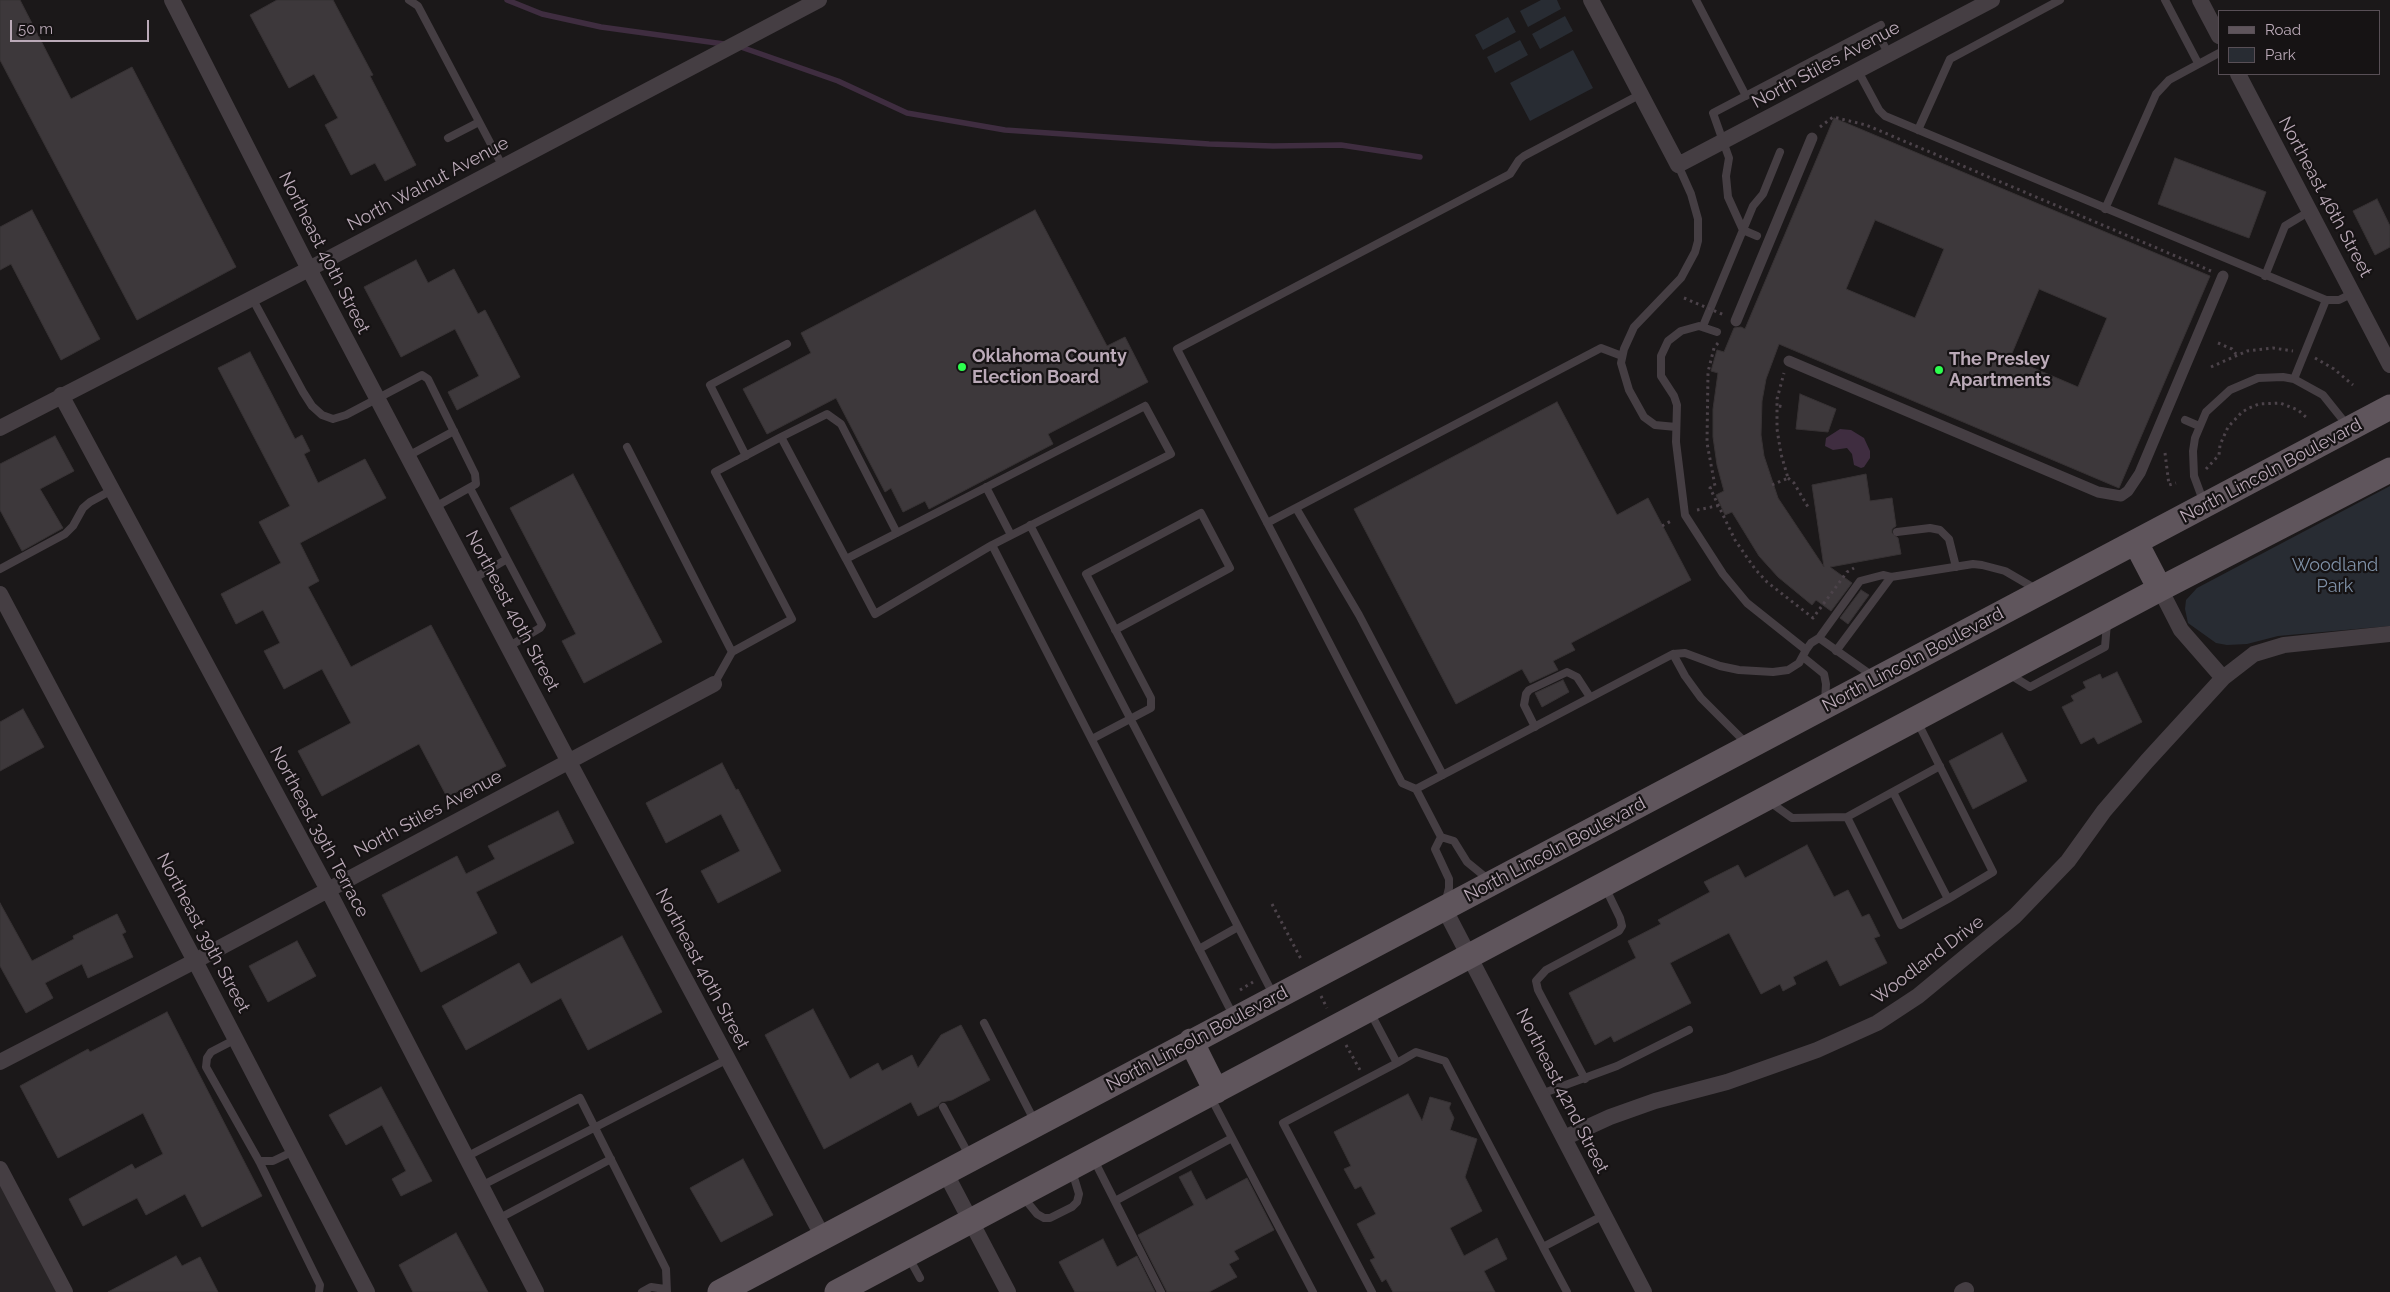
<!DOCTYPE html>
<style>
body{margin:0}
#map{position:relative;width:2390px;height:1292px;overflow:hidden;background:#1b1819;font-family:Raleway,sans-serif}
canvas{display:block}
.legend{position:absolute;left:2218px;top:10px;width:162px;height:65px;box-sizing:border-box;background:#161314;border:1px solid #584f56;margin:0;padding:6px 9px;list-style:none;font-size:15px;color:#bbaab8}
.legend li{display:flex;align-items:center;gap:10px;height:25px}
.legend b{width:25px;border:1px solid #584f56}
.scale{position:absolute;left:10px;top:20px;width:139px;height:22px;box-sizing:border-box;border:2px solid #bbaab8;border-top:0;padding-left:6px;font-size:15px;line-height:18px;white-space:nowrap;color:#bbaab8;-webkit-text-stroke:4px #161314;paint-order:stroke}
</style>
<div id="map">
<canvas width="2390" height="1292"></canvas>
<ul class="legend">
<li><b style="height:6px;background:#5f555c"></b>Road</li>
<li><b style="height:14px;background:#282c33"></b>Park</li>
</ul>
<div class="scale">50 m</div>
</div>
<script>
const c = document.querySelector('canvas').getContext('2d');
c.lineJoin = 'round';
function paint(path, color) {
  c.fillStyle = color;
  c.fill(path, 'evenodd');
}
function toPath(rows) {
  const path = new Path2D();
  for (const r of rows) {
    path.moveTo(r[0], r[1]);
    for (let i = 2; i < r.length; i += 2) path.lineTo(r[i], r[i + 1]);
  }
  return path;
}
function stroke(path, color, width, dash) {
  c.strokeStyle = color;
  c.lineWidth = width;
  c.lineCap = dash ? 'butt' : 'round';
  c.setLineDash(dash || []);
  c.stroke(path);
}
function drawText(font, color, halo, rows, align = 'center') {
  c.font = font + ' Raleway,sans-serif';
  c.lineWidth = 4.5;
  c.setLineDash([]);
  c.textBaseline = 'middle';
  c.strokeStyle = halo;
  c.fillStyle = color;
  for (const [text, x, y, turn = 0] of rows) {
    c.save();
    c.translate(x, y);
    c.rotate((+turn || 0) * Math.PI / 180);
    c.textAlign = isNaN(turn) ? turn : align;
    if (halo) c.strokeText(text, 0, 0);
    c.fillText(text, 0, 0);
    c.restore();
  }
}
paint(toPath([
 [0,1182,58,1292,0,1292]
]), '#282426');
paint(toPath([
 [1541,0,1557,0,1561,9,1528,27,1520,11],
 [1565,16,1573,31,1540,49,1532,34],
 [1508,17,1516,32,1483,50,1475,35],
 [1520,40,1528,55,1495,73,1487,57],
 [1573,50,1593,88,1530,121,1510,83],
 [2390,486,2390,626,2278,636,2247,644,2227,645,2216,643,2188,623,2185,609,2186,600,2197,588]
]), '#282c33');
paint(toPath([
 [1840,429,1851,430,1864,438,1870,451,1870,458,1864,467,1861,468,1854,465,1852,454,1847,448,1833,450,1825,446,1826,438]
]), '#3f2d40');
stroke(toPath([
 [507,0,542,14,601,27,724,44],
 [738,46,838,81,907,113,1005,130,1209,144,1273,146,1341,145,1420,157]
]), '#3f2d40', 5.5);
const building = toPath([
 [0,0,20,0,71,99,132,67,236,267,137,320,0,60,0,0],
 [277,0,333,0,373,75,370,76,416,165,385,181,375,163,351,175,325,125,338,118,314,74,289,88,250,15,277,0],
 [1834,118,2210,276,2119,488,1779,344,1766,379,1762,401,1761,435,1764,456,1778,498,1824,567,1812,485,1866,474,1870,501,1892,498,1896,526,1892,529,1892,533,1898,538,1901,554,1830,567,1852,583,1831,611,1816,600,1812,605,1778,577,1759,556,1732,512,1725,515,1716,495,1724,491,1717,465,1713,437,1713,409,1718,373,1711,371,1717,350,1724,352,1734,328,1741,327,1745,329,1834,118],
 [1875,220,1944,249,1915,318,1846,289,1875,220],
 [2039,289,2107,318,2078,387,2010,358,2039,289],
 [2175,158,2266,192,2249,238,2158,204,2175,158],
 [2377,199,2390,226,2390,247,2375,255,2353,211,2377,199],
 [32,210,100,339,61,360,11,264,0,270,0,227,32,210],
 [1035,210,1107,346,1125,337,1148,382,1048,434,1053,444,929,509,925,501,903,512,891,488,885,492,836,398,767,434,743,389,811,353,801,333,1035,210],
 [416,260,428,283,454,269,478,314,485,310,520,377,457,410,448,392,479,376,455,329,401,357,364,287,416,260],
 [250,352,295,439,302,435,310,451,304,454,318,483,365,459,386,498,300,543,319,581,308,587,351,667,431,625,506,766,447,797,419,744,322,796,298,751,351,723,322,669,284,689,264,651,280,643,263,610,236,624,221,594,281,563,259,522,290,506,218,368,250,352],
 [1800,394,1836,409,1828,432,1796,429,1800,394],
 [1557,402,1617,515,1648,498,1691,580,1571,643,1575,650,1553,661,1558,670,1530,683,1522,669,1456,704,1354,509,1557,402],
 [55,436,74,471,40,489,63,528,22,551,0,510,0,464,55,436],
 [573,474,662,642,584,683,562,641,576,634,510,508,573,474],
 [1861,590,1869,595,1848,624,1840,618,1861,590],
 [2117,672,2142,722,2098,744,2094,737,2081,744,2062,707,2074,701,2071,696,2086,688,2083,682,2100,674,2102,679,2117,672],
 [1563,680,1569,692,1542,707,1535,693,1563,680],
 [23,709,44,747,0,771,0,722,23,709],
 [2002,733,2027,781,1973,809,1949,761,2002,733],
 [722,763,736,790,738,789,781,871,718,903,701,871,740,851,721,814,666,843,646,803,722,763],
 [558,811,574,843,476,892,497,933,421,972,382,895,457,856,466,874,495,859,488,846,558,811],
 [1807,845,1834,897,1848,890,1862,917,1869,914,1880,936,1874,938,1887,963,1840,986,1827,960,1793,977,1796,984,1783,991,1780,984,1761,994,1729,933,1670,963,1691,1003,1614,1042,1611,1036,1595,1045,1569,993,1636,958,1628,941,1661,924,1658,920,1710,892,1704,882,1738,865,1745,878,1807,845],
 [0,903,32,961,74,939,73,936,117,914,126,932,122,934,133,957,88,978,82,964,45,983,53,998,26,1013,0,966,0,903],
 [622,936,662,1012,588,1050,561,998,466,1050,442,1006,519,963,531,984,622,936],
 [297,941,316,976,268,1002,249,966,297,941],
 [813,1009,850,1079,878,1063,882,1071,912,1055,918,1068,941,1035,961,1025,990,1080,952,1100,941,1102,938,1106,918,1116,911,1102,824,1149,765,1035,813,1009],
 [167,1012,262,1196,202,1227,185,1194,146,1215,137,1198,83,1226,69,1199,132,1164,135,1169,163,1154,143,1113,58,1158,20,1086,88,1049,90,1052,167,1012],
 [381,1087,432,1181,401,1196,392,1179,406,1171,382,1125,346,1145,329,1115,381,1087],
 [1408,1094,1422,1121,1430,1097,1451,1103,1449,1108,1454,1118,1450,1130,1477,1139,1465,1177,1482,1211,1450,1228,1464,1256,1497,1238,1507,1259,1484,1271,1495,1292,1393,1292,1386,1279,1382,1282,1370,1260,1375,1258,1357,1224,1376,1214,1361,1186,1355,1189,1344,1169,1351,1166,1334,1132,1408,1094],
 [743,1159,773,1215,721,1242,690,1188,743,1159],
 [1191,1171,1206,1200,1247,1178,1274,1230,1234,1251,1239,1259,1229,1264,1237,1277,1209,1292,1167,1292,1138,1235,1194,1205,1179,1177,1191,1171],
 [456,1233,488,1292,413,1292,399,1265,456,1233],
 [1103,1239,1117,1267,1137,1256,1155,1292,1075,1292,1059,1262,1103,1239],
 [176,1256,182,1266,200,1257,218,1292,108,1292,176,1256]
]);
paint(building, '#3d383b');
stroke(building, '#373234', 1);
stroke(toPath([
 [1820,127,1833,117,1866,125,2211,271],
 [1718,343,1714,348,1708,372,1707,443,1715,486,1710,488,1735,540,1755,569,1767,582,1813,618,1847,572,1854,568],
 [2218,343,2232,349,2236,354],
 [2315,358,2334,369,2353,385],
 [2211,367,2247,351,2273,348,2293,351],
 [1779,406,1784,407],
 [2165,453,2169,485,2176,483],
 [2206,469,2219,455,2220,445,2228,427,2242,412,2249,408,2259,404,2280,403,2298,410,2307,418],
 [1788,478,1794,483,1808,507],
 [1772,485,1788,478,1781,454,1777,429,1777,399,1784,373],
 [1697,510,1721,505],
 [1662,526,1673,520],
 [1272,904,1301,959],
 [1240,990,1253,982],
 [1321,996,1327,1008],
 [1346,1045,1360,1070]
]), '#4c434a', 3, [2.5, 4]);
stroke(toPath([
 [409,0,418,6,503,167],
 [1696,0,1746,96],
 [2165,0,2198,63],
 [1875,28,1889,55],
 [1858,71,1879,110,1885,116,2326,300,2339,300,2353,293],
 [1918,130,1950,59,2060,0],
 [448,138,479,122],
 [2105,209,2156,94,2169,80,2219,53],
 [1757,236,1743,230,1728,197,1726,176,1729,158,1713,113,1881,25],
 [2265,276,2285,226,2310,211],
 [252,298,303,392,312,406,322,415,333,419,346,415,422,375,428,379,475,474,476,484,435,507],
 [1703,326,1753,206,1763,194,1780,152],
 [1717,332,1699,326,1681,331,1668,341,1661,356,1661,376,1674,396,1677,405,1676,442,1685,515,1723,574,1747,603,1806,650],
 [2294,379,2326,300],
 [1145,406,1171,454,992,545,875,614,846,559,1145,406],
 [2185,420,2199,426],
 [1676,427,1655,425,1644,417,1629,390,1621,363,1624,349,1634,327,1681,278,1695,252,1698,241,1698,219,1691,194,1678,165],
 [627,447,732,652,792,619,715,472,781,437],
 [408,456,454,431],
 [746,456,710,385,787,344],
 [986,487,1011,535],
 [470,488,507,559,473,579],
 [2204,503,2194,476,2193,451,2195,438,2206,412,2230,390,2258,378,2283,377,2294,379,2323,395,2347,425],
 [1296,508,1359,615,1443,775],
 [1267,523,1601,348,1622,356],
 [1030,525,1274,996],
 [1897,532,1930,528,1940,530,1949,539,1956,567],
 [992,545,1233,1015],
 [507,559,542,625,540,628,508,647],
 [846,559,781,437,827,414,841,424,897,533],
 [0,569,65,534,73,526,83,508,90,502,112,490],
 [1819,638,1874,677],
 [1836,651,1891,577,1973,564,1982,565,2005,571,2036,589],
 [1673,654,1685,676,1701,698,1747,744],
 [1803,657,1824,674,1826,684,1825,702],
 [2009,674,2030,687,2105,647,2107,623],
 [714,684,732,652],
 [1535,727,1524,705,1526,694,1529,690,1567,672,1577,677,1590,697],
 [1092,739,1151,708,1151,698,1086,574,1201,513,1230,568,1115,630],
 [1416,789,1673,654,1685,653,1720,666,1739,670,1773,672,1788,670,1799,663,1806,650,1811,643,1819,638,1860,581,1883,575,1891,577],
 [1893,792,1948,899],
 [1770,802,1792,818,1847,817,1901,925,1948,899,1993,872,1917,721],
 [1847,817,1940,766],
 [1441,837,1435,849,1449,879,1449,888,1446,900],
 [1489,880,1467,862,1454,841,1441,837,1416,789,1402,783,1177,349,1510,174,1519,160,1524,156,1641,94],
 [1199,949,1238,927],
 [1370,1012,1397,1063,1416,1052,1445,1061,1543,1247],
 [984,1023,1035,1122],
 [236,1039,211,1052,207,1058,206,1067,259,1161,320,1285,319,1292],
 [1585,1079,1538,990,1536,981,1546,970,1619,931,1622,926,1620,918,1605,887],
 [1541,1094,1617,1066,1689,1030],
 [1210,1096,1313,1292],
 [943,1107,970,1157],
 [466,1157,580,1098,666,1269,667,1292],
 [1094,1160,1161,1292],
 [259,1161,273,1161,294,1151],
 [481,1186,728,1059],
 [1024,1198,1037,1214,1044,1218,1050,1218,1072,1207,1077,1202,1079,1194,1072,1171],
 [1115,1201,1232,1138],
 [498,1219,611,1159],
 [909,1258,920,1278],
 [642,1292,651,1287,665,1289],
 [1372,1292,1283,1123,1397,1063],
 [1567,1292,1543,1247,1604,1215]
]), '#453e43', 8);
stroke(toPath([
 [1736,321,1812,138],
 [1789,361,2098,492,2121,496,2128,491,2140,473,2223,276]
]), '#453e43', 11);
stroke(toPath([
 [172,0,309,269,569,762,823,1237],
 [1591,0,1678,165,1992,0],
 [2200,0,2219,36],
 [2238,74,2390,365],
 [61,395,328,890,536,1292],
 [0,428,309,269,819,0],
 [2160,589,2181,630,2223,678,2254,654,2284,645,2390,634],
 [0,594,195,961,367,1292],
 [1444,908,1644,1292],
 [0,1062,195,961,714,684],
 [1564,1138,1610,1117,1655,1101,1727,1082,1817,1050,1877,1023,1918,996,2015,916,2068,861,2104,811,2147,761,2223,678],
 [0,1169,65,1292],
 [945,1172,1008,1292],
 [1962,1292,1966,1290]
]), '#453e43', 16);
stroke(toPath([
 [2136,543,2160,589],
 [1191,1041,1216,1091],
 [720,1292,2390,407],
 [837,1292,2160,589,2390,470]
]), '#5f555c', 25);
stroke(toPath([
 [1684,298,1724,315]
]), '#4c434a', 3, [2.5, 4]);
for (const [x, y, r, color] of [
 [962,367,5,"#2cfe4e"],
 [1939,370,5,"#2cfe4e"]
]) {
  const dot = new Path2D();
  dot.arc(x, y, r, 0, 2 * Math.PI);
  c.fillStyle = color;
  c.fill(dot);
  stroke(dot, '#161314', 2);
}
drawText('18px', '#bbaab8', '#161314', [
 ["North Stiles Avenue",1826,65,-28],
 ["North Walnut Avenue",428,184,-28],
 ["Northeast 46th Street",2325,197,62],
 ["Northeast 40th Street",324,253,63],
 ["North Lincoln Boulevard",2271,471,-28],
 ["Northeast 40th Street",512,611,62],
 ["North Lincoln Boulevard",1913,660,-28],
 ["North Stiles Avenue",428,814,-28],
 ["Northeast 39th Terrace",319,832,62],
 ["North Lincoln Boulevard",1555,850,-28],
 ["Northeast 39th Street",203,933,62],
 ["Woodland Drive",1928,960,-37],
 ["Northeast 40th Street",702,969,62],
 ["North Lincoln Boulevard",1197,1039,-28],
 ["Northeast 42nd Street",1562,1091,63]
]);
drawText('bold 18px', '#bbaab8', '#161314', [
 ["Oklahoma County",972,357],
 ["Election Board",972,378],
 ["The Presley",1949,360],
 ["Apartments",1949,381]
], 'left');
drawText('18px', '#7f91a7', '#161314', [
 ["Woodland",2335,566],
 ["Park",2335,587]
]);
</script>
